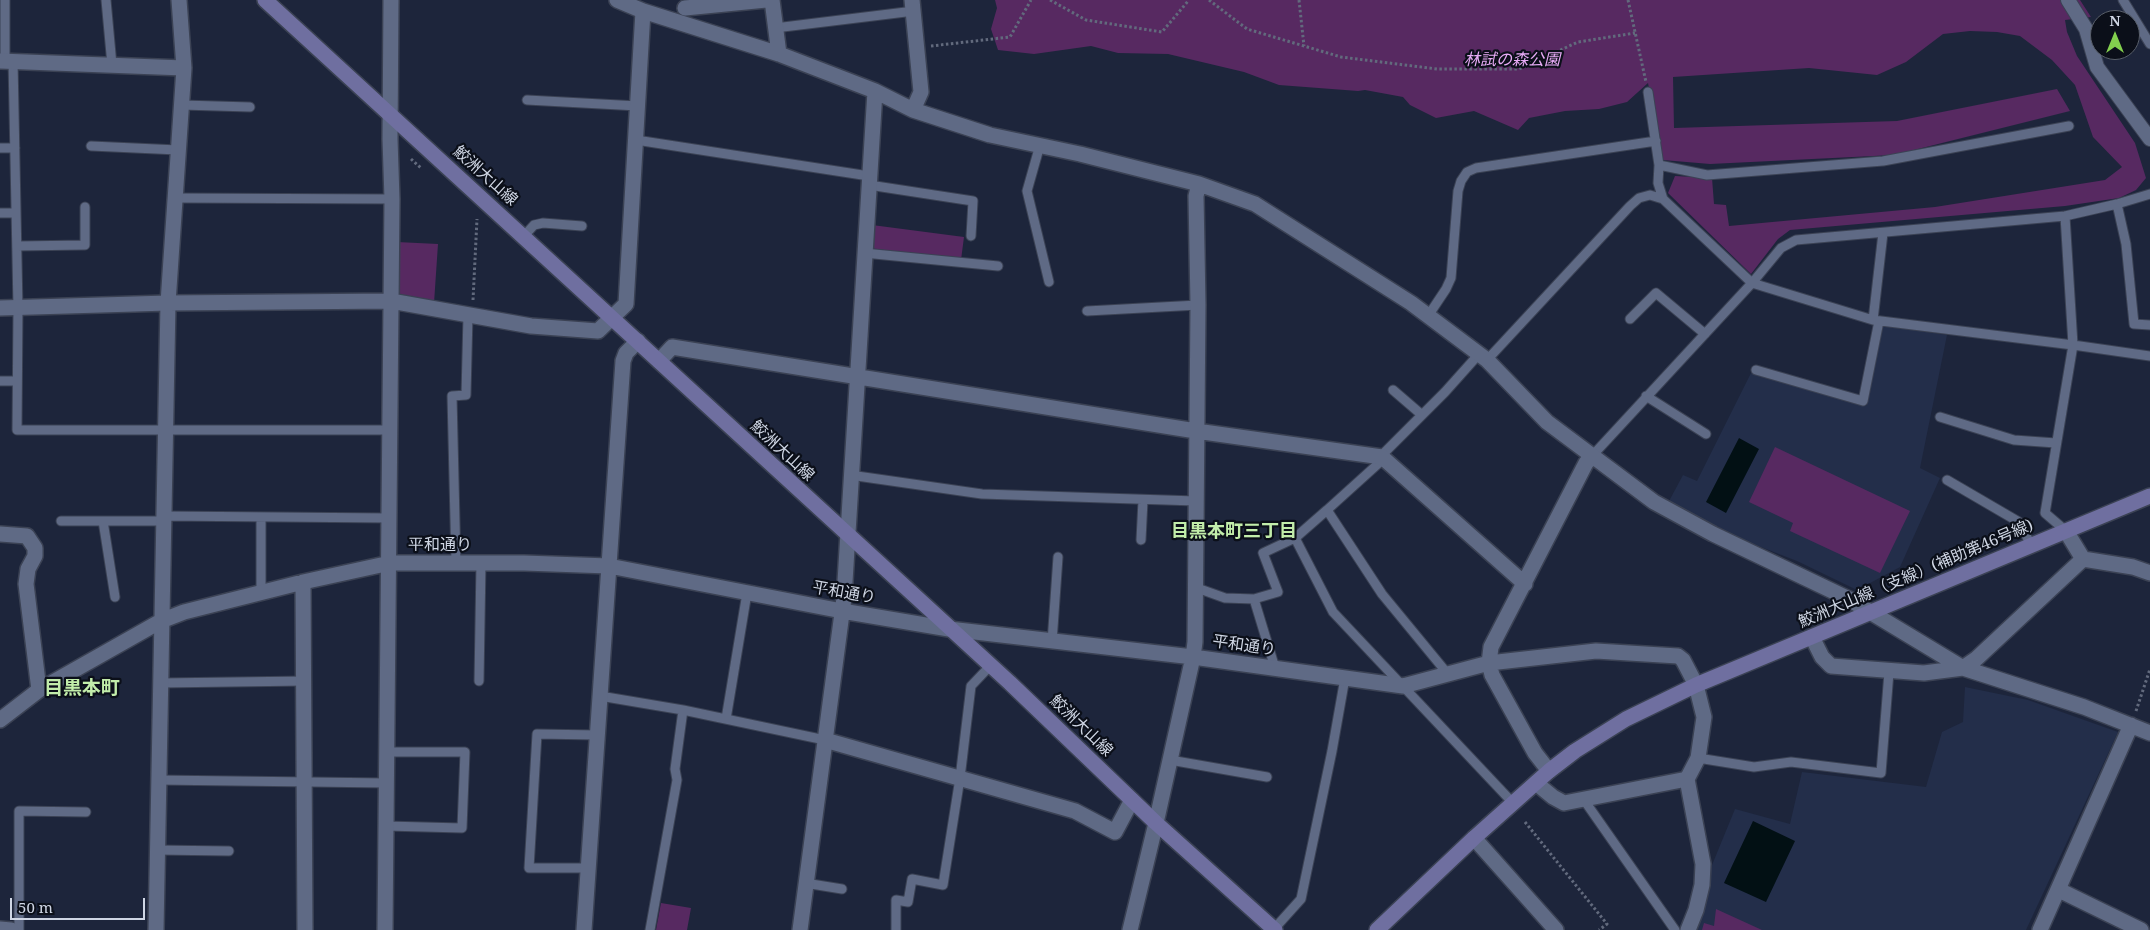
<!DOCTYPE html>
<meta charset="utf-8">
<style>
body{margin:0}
#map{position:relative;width:2150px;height:930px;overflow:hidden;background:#1d253b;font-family:"Noto Serif",serif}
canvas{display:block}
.north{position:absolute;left:2090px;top:10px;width:50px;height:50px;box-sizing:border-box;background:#0b0f19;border:1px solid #595f6a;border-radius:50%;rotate:0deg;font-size:14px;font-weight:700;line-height:20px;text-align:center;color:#cfd6e4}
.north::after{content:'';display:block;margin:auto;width:18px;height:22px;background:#83d04e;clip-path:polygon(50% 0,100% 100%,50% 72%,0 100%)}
.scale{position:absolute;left:10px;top:898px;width:135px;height:22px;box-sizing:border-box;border:2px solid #cfd6e4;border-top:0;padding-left:6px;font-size:15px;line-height:18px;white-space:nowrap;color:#cfd6e4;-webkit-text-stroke:4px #0b0f19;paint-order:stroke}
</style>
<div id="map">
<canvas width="2150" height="930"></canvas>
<div class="north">N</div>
<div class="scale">50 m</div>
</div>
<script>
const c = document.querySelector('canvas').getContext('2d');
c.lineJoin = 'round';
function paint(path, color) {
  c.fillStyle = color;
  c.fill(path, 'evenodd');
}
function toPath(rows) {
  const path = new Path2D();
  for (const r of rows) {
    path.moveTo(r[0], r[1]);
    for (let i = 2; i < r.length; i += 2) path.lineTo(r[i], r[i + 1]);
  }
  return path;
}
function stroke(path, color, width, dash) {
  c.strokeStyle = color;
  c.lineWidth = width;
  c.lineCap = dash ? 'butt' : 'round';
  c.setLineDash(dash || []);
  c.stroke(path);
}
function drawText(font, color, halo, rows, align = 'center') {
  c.font = font + ' "Noto Serif","Noto Sans JP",serif';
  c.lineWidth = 4.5;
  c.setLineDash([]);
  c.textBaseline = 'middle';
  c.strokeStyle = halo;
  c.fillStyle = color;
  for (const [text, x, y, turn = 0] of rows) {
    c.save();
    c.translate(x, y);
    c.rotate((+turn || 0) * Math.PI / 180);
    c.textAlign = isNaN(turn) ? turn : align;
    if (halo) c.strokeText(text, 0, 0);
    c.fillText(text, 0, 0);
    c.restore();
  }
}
paint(toPath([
 [1882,325,1947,335,1920,468,1940,478,1900,567,1857,590,1797,561,1735,537,1668,503,1683,475,1697,481,1751,373,1866,406],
 [1965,687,2028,700,2118,732,2026,930,1697,930,1712,865,1735,809,1790,824,1802,772,1926,787,1942,732,1963,722]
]), '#232e4a');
paint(toPath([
 [995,0,2080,0,2091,17,2065,20,2067,32,2077,56,2135,143,2146,178,2136,190,2119,198,2065,206,1790,230,1778,239,1751,274,1668,193,1675,176,1712,178,1714,204,1726,205,1729,226,1935,207,2105,180,2122,167,2093,137,2075,85,2052,60,2020,36,1997,32,1970,31,1943,34,1906,62,1877,75,1809,68,1673,77,1674,128,1897,121,2057,89,2070,111,1894,155,1710,164,1663,160,1648,83,1627,102,1599,109,1565,111,1529,118,1518,130,1474,111,1436,118,1410,105,1403,97,1365,90,1358,91,1279,85,1244,72,1168,54,1118,53,1091,46,1034,54,998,50,991,29,997,8],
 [872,225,964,237,961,260,869,248],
 [397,242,438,244,434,303,397,296],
 [1775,447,1910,511,1880,573,1790,531,1793,523,1749,502],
 [661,903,691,908,687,930,656,930],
 [1716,909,1762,930,1702,930,1704,923,1714,926]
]), '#572961');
paint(toPath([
 [1739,438,1759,449,1726,513,1706,502],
 [1753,821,1795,841,1766,902,1724,883]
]), '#021014');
const service = toPath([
 [106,0,112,65],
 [2123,0,2150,44],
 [775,28,914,11],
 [5,61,5,0],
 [13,61,18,308,17,430,389,430],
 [1648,92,1659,165,1658,183,1663,199],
 [527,100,638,106],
 [182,105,250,107],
 [636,140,869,176],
 [1040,145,1027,191,1049,282],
 [91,146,178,150],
 [0,148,15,148],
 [1659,165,1707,175,1883,161,2069,126],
 [869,185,973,201,971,236],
 [175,198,392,199],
 [2117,204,2126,244,2134,324,2150,325],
 [0,213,16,213],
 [2065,216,2073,345,2045,513,2066,531],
 [524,236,534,225,543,223,582,226],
 [17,246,85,245,85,207],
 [864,253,998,266],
 [1087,311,1198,305],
 [1428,316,1446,289,1451,278,1458,191,1461,181,1467,172,1476,168,1656,141],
 [1630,319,1656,293,1705,334],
 [1873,320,1883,233],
 [1487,360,1630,206,1639,198,1650,195,1663,199,1752,283,1873,320,2073,345,2150,356],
 [1756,370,1863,401,1879,321],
 [0,381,17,381],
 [1393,390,1422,415],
 [1646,396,1706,434],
 [1940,417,2014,440,2056,443],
 [1592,456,1752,283,1781,248,1796,240,2065,216,2117,204,2150,194],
 [850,475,982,494,1196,501],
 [1947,480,2019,522,2031,545],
 [1327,510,1295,538,1333,612,1513,803],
 [163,516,389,518],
 [61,521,163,521],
 [103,521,115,597],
 [1141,540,1143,500],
 [456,563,452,396,466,395,468,315],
 [1197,588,1225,598,1254,599,1278,592,1263,553,1295,538],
 [261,594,261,517],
 [1254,599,1275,668],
 [1052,642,1058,557],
 [1447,673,1382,594,1327,510,1379,463,1385,452,1445,392,1479,354],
 [479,681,481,563],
 [160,683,305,681],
 [600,696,683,710,825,740],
 [726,719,747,593],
 [1698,758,1754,767,1791,762,1881,773,1889,672],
 [1170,760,1267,777],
 [158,780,387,783],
 [1584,800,1675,930],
 [386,826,462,828,465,752,387,752],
 [157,850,229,851],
 [588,868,529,868,537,734,597,735],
 [805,883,842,889],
 [1274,929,1301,899,1332,751,1345,678],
 [19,930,19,811,86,812],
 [650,930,677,780,675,769,683,710],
 [896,930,896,900,908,902,912,879,943,885,960,778,971,686,991,665]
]);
const pedestrian = toPath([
 [2068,0,2086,29,2097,67,2150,139]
]);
const minor = toPath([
 [617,0,643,11,779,54,875,91,913,110,990,135,1080,154,1199,184,1255,204,1411,303,1487,360,1547,422,1654,502,1713,534,1847,598,1963,668,2084,707,2150,733],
 [772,0,779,54],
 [912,0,921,92,913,110],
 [685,8,766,0],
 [0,61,184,68],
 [0,308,168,303,391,301,531,326,598,331,626,304,643,11],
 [659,361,672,347,1196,431,1382,457,1525,584],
 [2066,531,2083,559,2133,567,2150,573],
 [0,534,27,536,35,548,35,556,28,569,26,584,39,690],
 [303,582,305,930],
 [1812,637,1822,657,1831,666,1924,673,1963,668,1976,659,2083,559],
 [0,720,39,690,161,621,184,612,303,582,390,563,524,563,609,566,842,611,949,629,1193,657,1403,686,1489,663,1596,651,1678,656,1683,660,1696,685,1704,717,1698,758,1687,779,1703,864,1702,885,1696,910,1688,930],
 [825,740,1075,811,1115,832,1132,800],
 [1549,771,1535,753,1492,675,1489,663,1491,647,1586,463,1592,456],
 [1536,783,1553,797,1564,803,1687,779],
 [1474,838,1556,930],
 [2059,890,2141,930],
 [0,929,11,930],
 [156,930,168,303,184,68,179,0],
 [385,930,392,199,390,139,391,0],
 [584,930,623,361,626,353,638,341],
 [800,930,844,598,875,91],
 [1130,930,1156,823,1193,657,1195,642,1198,305,1196,196,1199,184],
 [2040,930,2131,725]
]);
const secondary = toPath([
 [265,0,1010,683,1156,823,1275,930],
 [1377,930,1474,838,1549,771,1575,751,1626,719,1696,685,2150,496]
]);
stroke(service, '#3b4254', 11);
stroke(pedestrian, '#3b4254', 16);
stroke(minor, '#3b4254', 18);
stroke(secondary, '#3b4254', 18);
stroke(toPath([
 [1050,0,1086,20,1162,32,1189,0],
 [1209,0,1247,29,1341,57,1437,69,1519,69,1578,42,1635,33],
 [1299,0,1304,46],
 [1628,0,1646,82],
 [931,46,1010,37,1031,0],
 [2110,58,2124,50],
 [411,159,421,168],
 [473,300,477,219],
 [2136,711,2150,669],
 [1525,822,1607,924,1599,930]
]), '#626a7d', 3, [2.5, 2.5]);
stroke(service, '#5f6a85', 9);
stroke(pedestrian, '#5f6a85', 14);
stroke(minor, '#5f6a85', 15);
stroke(secondary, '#6f6fa0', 15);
drawText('italic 16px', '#e7aaf5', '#0b0f19', [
 ["林試の森公園",1512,60]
]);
drawText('16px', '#cfd6e4', '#0b0f19', [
 ["鮫洲大山線",485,176,42],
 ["鮫洲大山線",782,451,43],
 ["平和通り",440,545],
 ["鮫洲大山線（支線）(補助第46号線)",1916,574,-23],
 ["平和通り",844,593,10],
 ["平和通り",1244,646,8],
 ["鮫洲大山線",1081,726,44]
]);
drawText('bold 18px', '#c2edaa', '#0b0f19', [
 ["目黒本町三丁目",1234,532]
]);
drawText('bold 19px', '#c2edaa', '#0b0f19', [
 ["目黒本町",82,689]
]);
</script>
